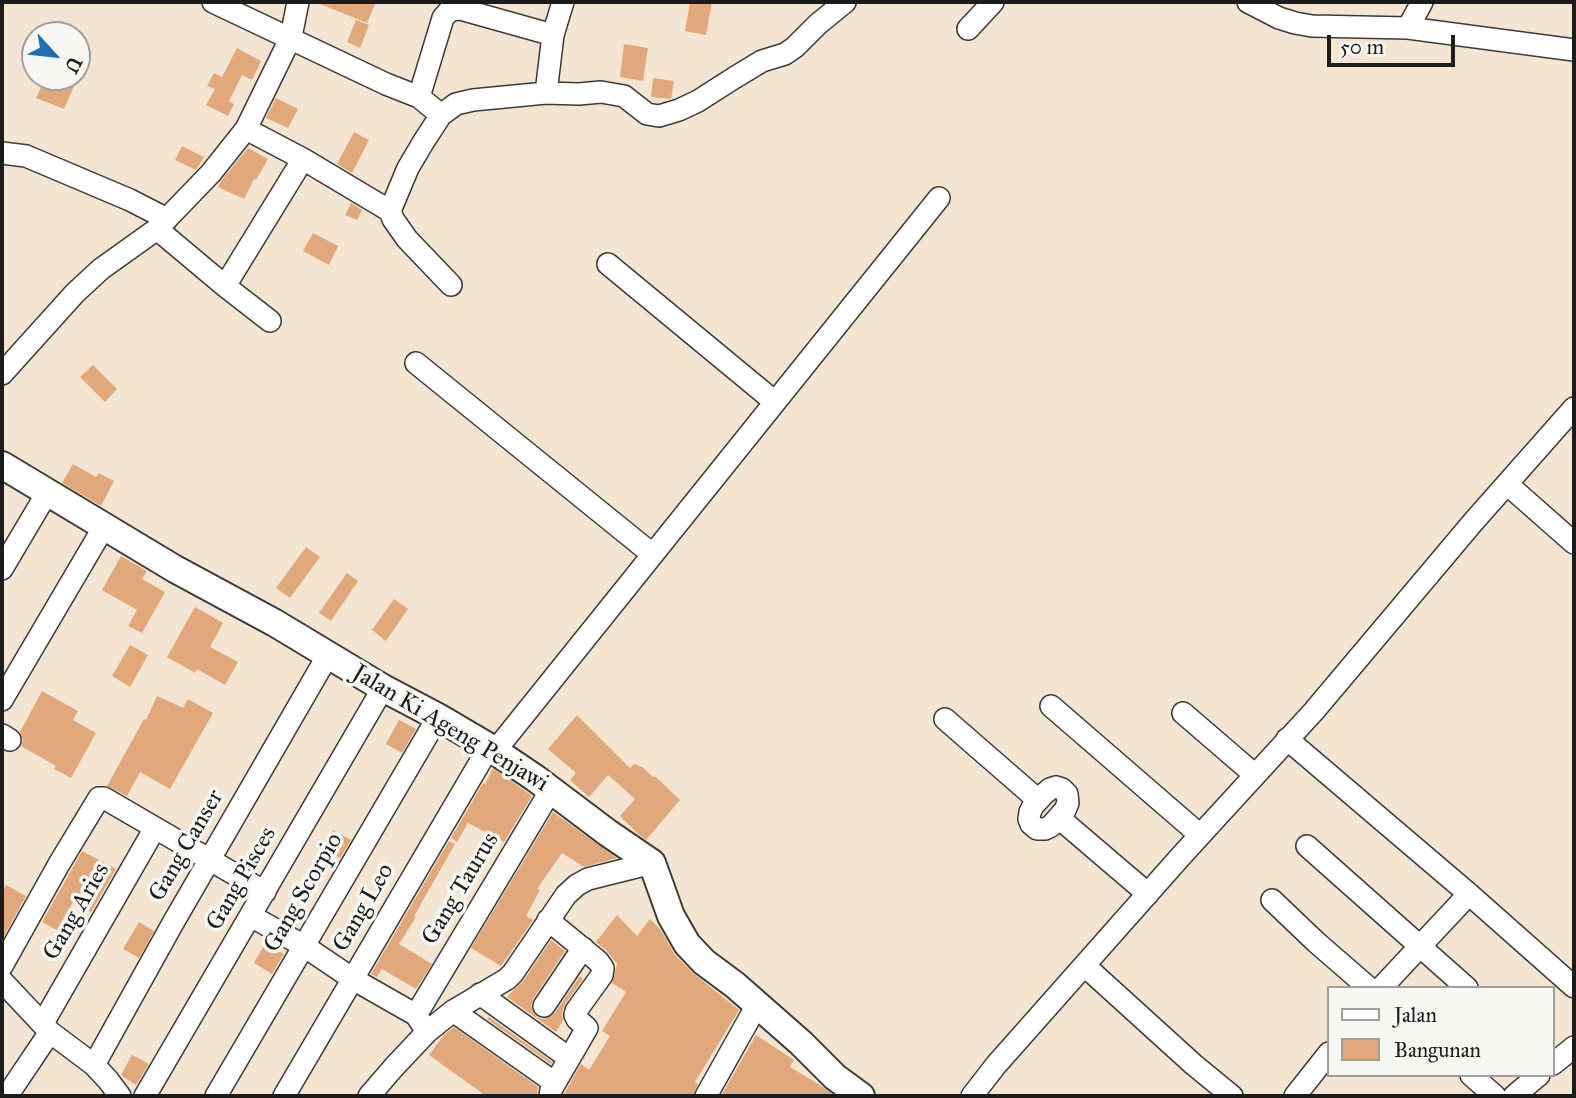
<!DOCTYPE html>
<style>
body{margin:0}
#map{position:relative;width:1576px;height:1098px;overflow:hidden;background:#f3e5d1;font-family:"IM FELL Great Primer",serif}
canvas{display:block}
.frame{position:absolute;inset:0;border:4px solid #1c1c1c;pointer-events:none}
.legend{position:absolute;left:1327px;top:986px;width:228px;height:91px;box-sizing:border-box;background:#f6f6f2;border:2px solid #9f9f9c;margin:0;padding:9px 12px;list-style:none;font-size:21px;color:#1c1c1c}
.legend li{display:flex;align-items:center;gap:14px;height:35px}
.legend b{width:35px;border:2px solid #9f9f9c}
.north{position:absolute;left:21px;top:21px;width:70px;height:70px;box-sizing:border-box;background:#f6f6f2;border:2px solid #9f9f9c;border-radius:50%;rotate:117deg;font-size:19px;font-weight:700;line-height:28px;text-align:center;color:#1c1c1c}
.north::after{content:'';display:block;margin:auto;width:24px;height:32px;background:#1f6fb2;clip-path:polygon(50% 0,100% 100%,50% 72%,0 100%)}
.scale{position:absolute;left:1327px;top:35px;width:128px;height:32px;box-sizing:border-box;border:4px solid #1c1c1c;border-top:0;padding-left:9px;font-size:21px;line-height:24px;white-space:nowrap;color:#1c1c1c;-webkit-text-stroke:5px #f6f6f2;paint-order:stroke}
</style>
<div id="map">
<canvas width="1576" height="1098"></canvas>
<div class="frame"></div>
<ul class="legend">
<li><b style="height:9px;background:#fff"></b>Jalan</li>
<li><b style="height:19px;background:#e1a97b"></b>Bangunan</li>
</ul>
<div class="north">U</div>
<div class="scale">50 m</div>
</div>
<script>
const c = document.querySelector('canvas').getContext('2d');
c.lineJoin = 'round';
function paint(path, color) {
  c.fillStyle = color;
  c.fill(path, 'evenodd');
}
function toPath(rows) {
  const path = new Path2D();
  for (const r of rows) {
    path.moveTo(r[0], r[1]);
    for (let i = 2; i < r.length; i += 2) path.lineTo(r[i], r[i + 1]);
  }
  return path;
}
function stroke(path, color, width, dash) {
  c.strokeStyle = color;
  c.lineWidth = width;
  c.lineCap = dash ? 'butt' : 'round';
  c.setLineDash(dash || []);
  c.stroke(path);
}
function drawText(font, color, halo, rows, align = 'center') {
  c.font = font + ' "IM FELL Great Primer",serif';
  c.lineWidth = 7;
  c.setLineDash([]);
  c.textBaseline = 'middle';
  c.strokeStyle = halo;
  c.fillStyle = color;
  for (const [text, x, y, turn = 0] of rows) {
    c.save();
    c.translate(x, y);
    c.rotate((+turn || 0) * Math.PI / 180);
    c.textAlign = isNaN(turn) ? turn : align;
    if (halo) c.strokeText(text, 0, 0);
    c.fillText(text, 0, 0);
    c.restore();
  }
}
paint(toPath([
 [315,2,376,2,367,23],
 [690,2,712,2,706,35,685,31],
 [356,20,369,25,360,48,347,42],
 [624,44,648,48,643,81,620,77],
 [237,48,261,61,252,80,242,75,229,101,234,104,228,116,206,105,215,89,207,86,214,73,222,77],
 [46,77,78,77,64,109,36,98],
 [653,78,674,81,671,99,651,97],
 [276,98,298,109,288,128,266,118],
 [354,132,369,140,352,173,337,164],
 [182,146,204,157,196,170,175,160],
 [248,148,268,159,256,180,254,179,244,199,218,187,221,181],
 [351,203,362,210,357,220,345,215],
 [313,233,338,246,329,265,303,251],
 [93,365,117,389,105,402,80,377],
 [73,464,96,477,99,473,114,481,101,506,62,483],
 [306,547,320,557,290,598,276,588],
 [121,556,147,571,142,579,165,592,142,633,128,626,137,610,102,590],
 [347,573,358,581,331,621,319,613],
 [394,599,408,609,386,641,372,630],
 [195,607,223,623,210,647,238,662,225,685,197,669,195,673,167,657],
 [130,645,148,655,130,687,112,676],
 [42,691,78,711,73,720,96,733,71,778,54,769,56,766,21,746,23,740,20,732],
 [157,696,183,708,188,699,213,713,170,789,140,772,127,796,107,786,144,719,146,720],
 [577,715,630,768,634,764,642,767,653,777,655,776,680,800,646,840,638,834,620,816,635,799,608,775,589,797,570,780,576,773,548,749],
 [399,720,416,729,402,753,386,744],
 [493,768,532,796,504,842,468,823,457,842,451,838,483,783,485,784],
 [553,812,617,858,584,867,562,853,537,889,540,890,526,916,533,920,501,966,471,948],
 [333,830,351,840,340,858,323,849],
 [449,841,455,844,414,916,416,917,399,944,432,964,416,989,382,969,377,977,371,974],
 [82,851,116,869,91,912,73,902,57,930,42,922],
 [6,885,26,896,2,940,2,893],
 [617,915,637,936,650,919,660,929,675,955,693,973,739,1010,695,1082,698,1084,693,1096,563,1096,581,1064,589,1070,610,1036,602,1031,626,992,612,983,617,964,607,951,596,942],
 [139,922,154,931,139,958,123,949],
 [551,940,565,951,533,999,531,1006,533,1012,537,1017,542,1019,550,1017,555,1013,580,976,583,979,565,1004,562,1012,563,1020,556,1032,507,997,524,980],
 [265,944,284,954,272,974,254,963],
 [489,1017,552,1062,551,1064,487,1019],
 [454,1027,538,1087,537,1096,486,1096,429,1055,444,1035],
 [756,1035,794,1060,790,1067,820,1085,835,1096,721,1096],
 [132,1055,149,1064,136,1085,121,1075]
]), '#e1a97b');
const minor = toPath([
 [213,2,386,84,419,97],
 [1248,2,1279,18,1295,23,1312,26,1408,28,1574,50],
 [1408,28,1422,2],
 [968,29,993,2],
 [546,93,553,35,563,2],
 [441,115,419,97,443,18,450,10,460,9,553,35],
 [246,129,303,159,390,211],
 [2,153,26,156,130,200,167,219],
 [157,229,225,286,270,321],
 [608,264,775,402],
 [451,285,407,239,393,219,390,211,408,168,424,141,441,115,456,104,473,100,546,93,579,94,601,92,624,96,647,114,659,116,679,110,698,101,734,78,762,61,785,54,795,47,818,24,845,2],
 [225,286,303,159],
 [416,363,652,554],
 [2,374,75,293,101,269,157,229,211,173,246,129,291,37,298,2],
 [1507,484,1574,543],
 [2,569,47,493],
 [2,700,105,525],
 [1051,706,1200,835],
 [1183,713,1255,775],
 [945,719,1038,800],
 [2,735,10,740],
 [1287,739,1469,894,1574,987],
 [495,751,939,198],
 [1056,787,1062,789,1067,794,1068,803,1065,810,1051,826,1045,829,1037,829,1031,824,1029,819,1030,812,1033,806,1044,794,1050,789,1056,787],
 [1059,818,1148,894],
 [1307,846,1467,988],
 [1272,900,1316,942,1369,988],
 [251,916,304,946,353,979,416,1015,424,1027],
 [548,920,598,961,603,968,602,975,576,1011,575,1015,577,1019,587,1028,551,1090,550,1096],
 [2,966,59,864,99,798,104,798,265,892],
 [1085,966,1193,1064,1232,1096],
 [2,981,50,1032,94,1065,108,1080,120,1096],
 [1381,988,1469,894],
 [480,994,569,1058],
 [544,1006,583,948],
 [453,1011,555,1083],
 [416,1015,551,790],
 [43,1023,155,828],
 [1553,1064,1574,1047],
 [94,1065,173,923,328,655],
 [1471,1075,1495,1096],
 [7,1096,50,1032],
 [145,1096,383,688],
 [216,1096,438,717],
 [284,1096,489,747],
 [369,1096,394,1067,427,1032,453,1011,507,979,513,973,566,895,577,885,588,879,652,863],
 [706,1096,757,1005],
 [972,1096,996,1065,1182,855,1314,711,1474,521,1574,408],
 [1295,1096,1329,1053],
 [1514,1096,1539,1075]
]);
const major = toPath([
 [2,465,175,569,275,623,383,688,438,717,489,747,535,778,608,833,652,863,671,916,687,944,704,962,735,985,801,1043,835,1077,861,1096]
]);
stroke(minor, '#3c3a37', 24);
stroke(major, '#3c3a37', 30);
stroke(minor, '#fff', 21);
stroke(major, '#fff', 26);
drawText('24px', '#1c1c1c', '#f6f6f2', [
 ["Jalan Ki Ageng Penjawi",450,729,31],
 ["Gang Canser",187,846,-60],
 ["Gang Pisces",242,879,-60],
 ["Gang Taurus",461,889,-59],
 ["Gang Scorpio",304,893,-60],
 ["Gang Leo",364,908,-60],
 ["Gang Aries",77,912,-60]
]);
</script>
